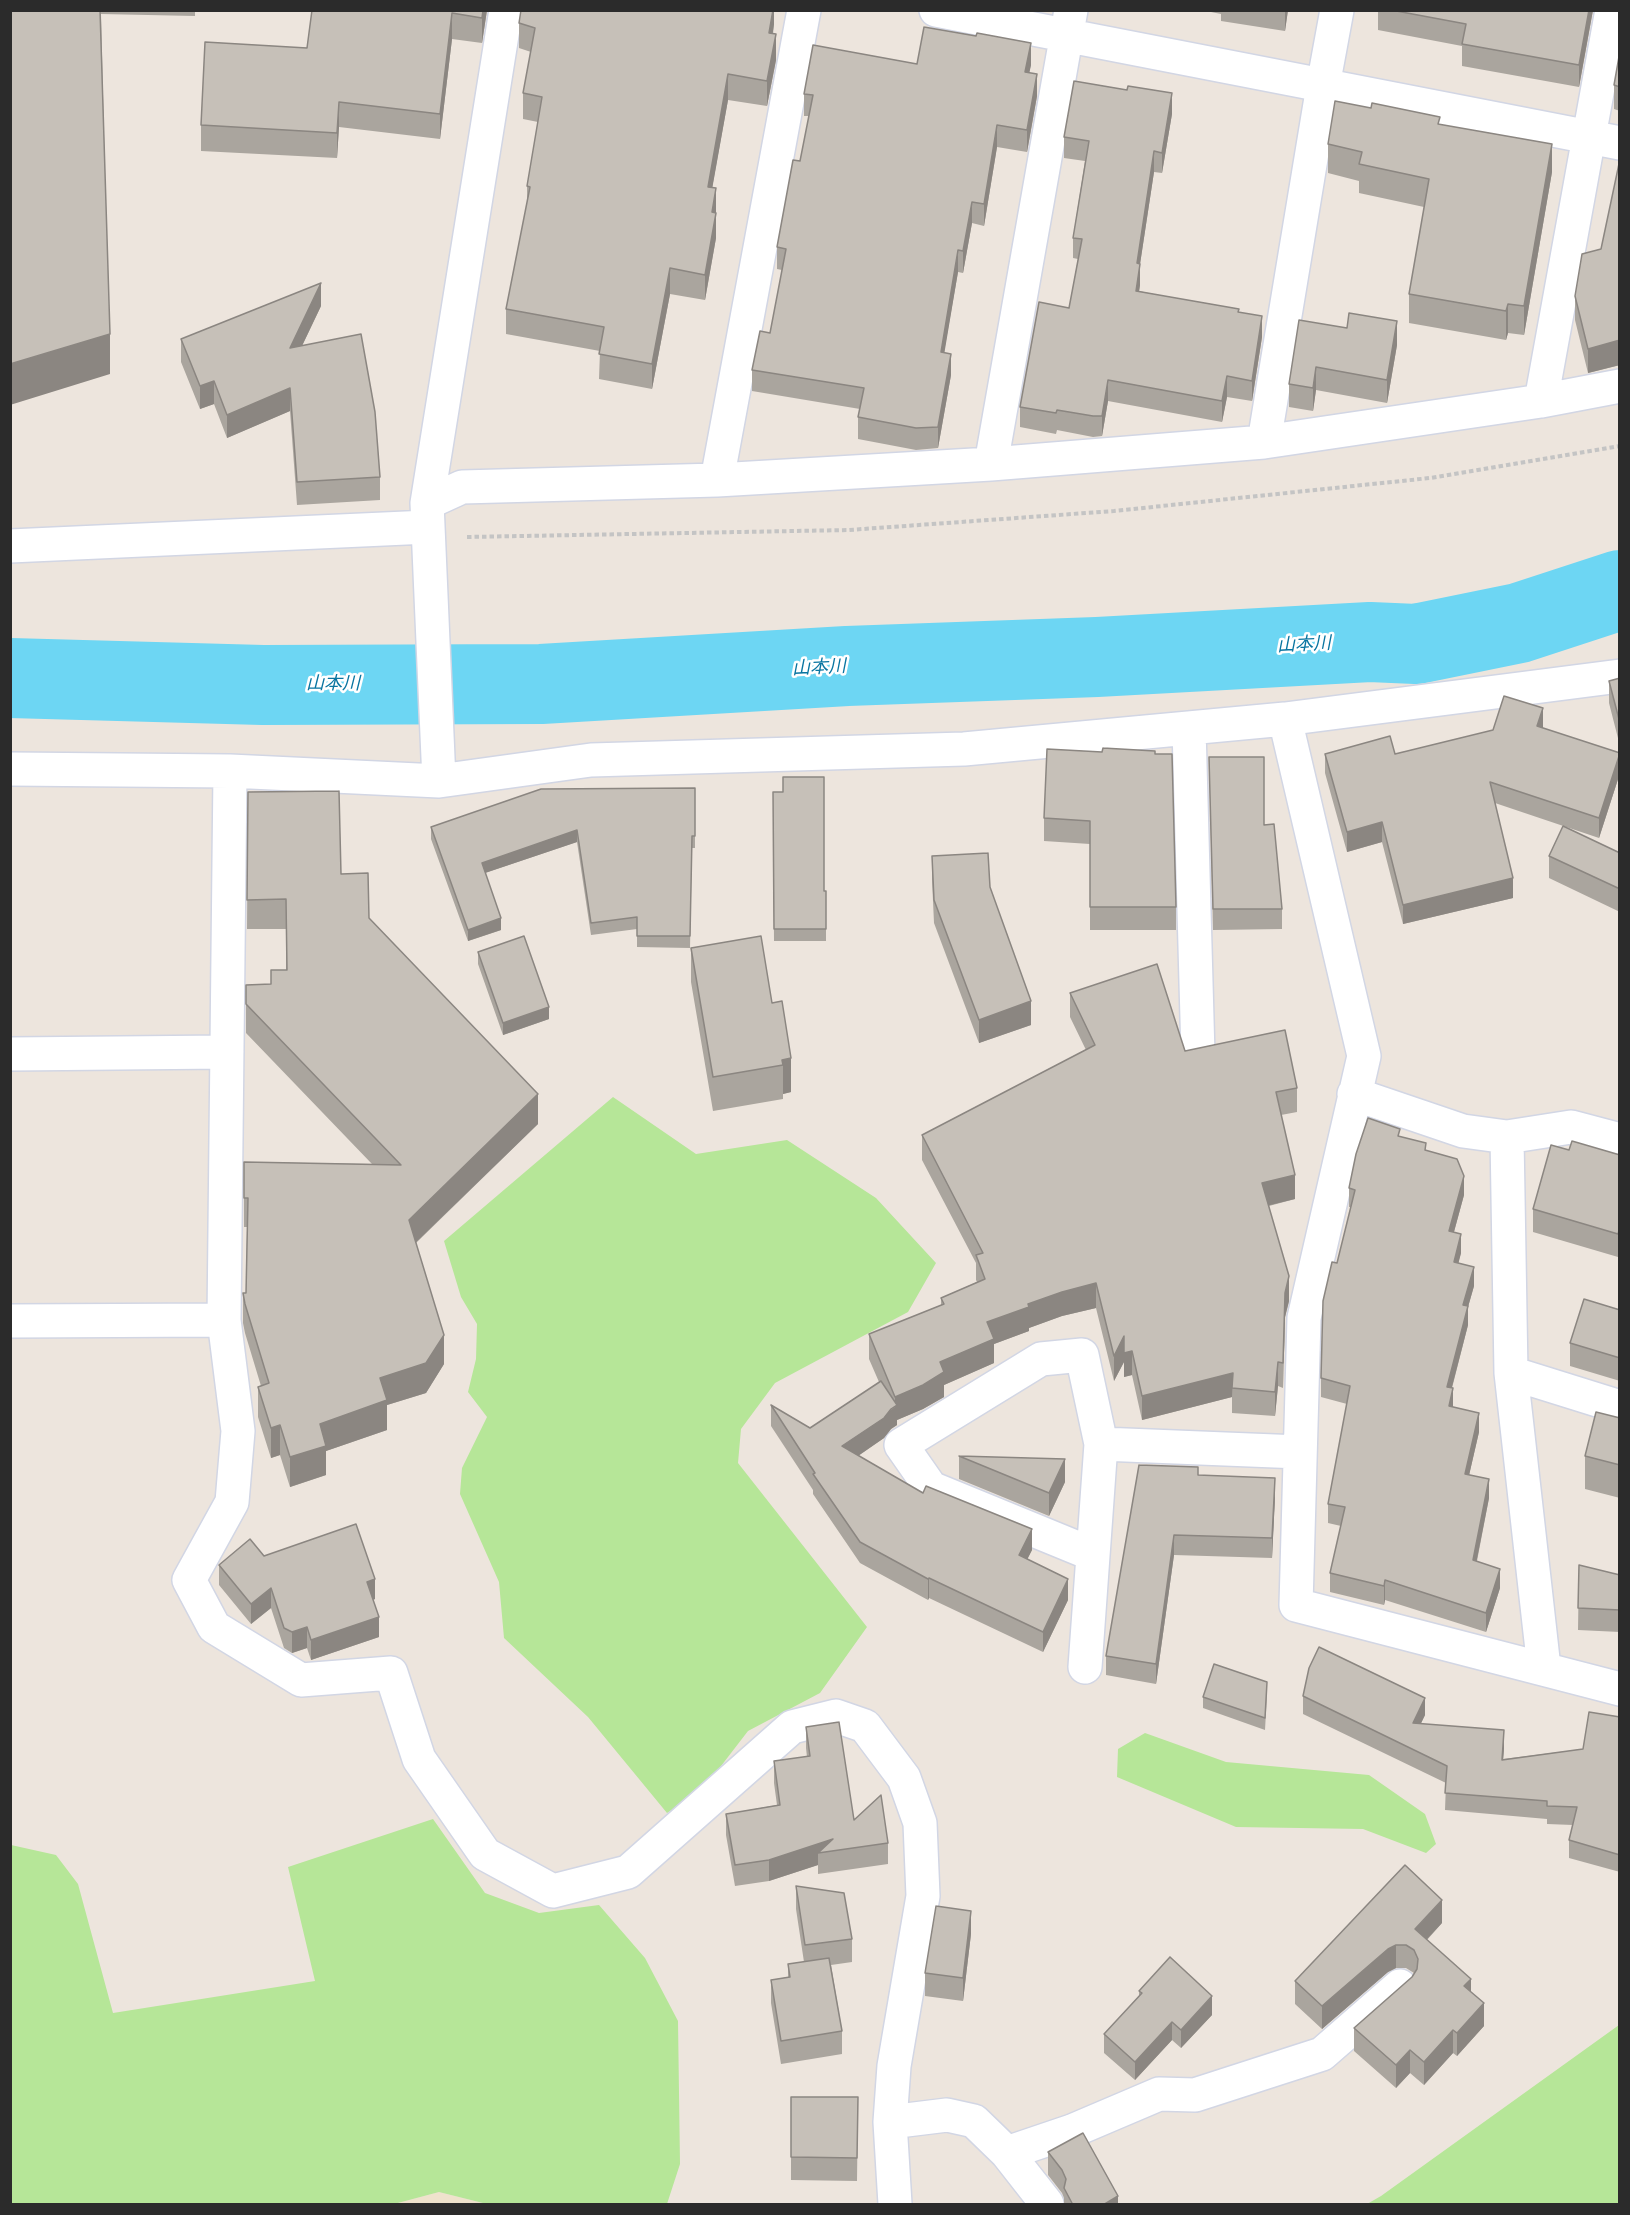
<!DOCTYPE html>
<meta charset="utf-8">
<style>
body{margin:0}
#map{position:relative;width:1630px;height:2215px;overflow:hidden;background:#ede5dd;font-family:"Space Grotesk",sans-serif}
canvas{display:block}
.frame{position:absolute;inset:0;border:12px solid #2b2b2b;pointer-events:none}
</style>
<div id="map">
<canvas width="1630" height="2215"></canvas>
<div class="frame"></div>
</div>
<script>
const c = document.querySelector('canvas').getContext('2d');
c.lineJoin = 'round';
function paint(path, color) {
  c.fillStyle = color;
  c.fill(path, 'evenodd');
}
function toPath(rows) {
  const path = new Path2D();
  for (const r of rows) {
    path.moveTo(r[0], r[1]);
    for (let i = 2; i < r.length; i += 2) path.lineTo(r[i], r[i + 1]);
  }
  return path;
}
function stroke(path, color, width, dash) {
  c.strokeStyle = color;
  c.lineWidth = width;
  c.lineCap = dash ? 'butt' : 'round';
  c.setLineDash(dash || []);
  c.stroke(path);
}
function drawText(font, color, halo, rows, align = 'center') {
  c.font = font + ' "Space Grotesk","Noto Sans JP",sans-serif';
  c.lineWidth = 5;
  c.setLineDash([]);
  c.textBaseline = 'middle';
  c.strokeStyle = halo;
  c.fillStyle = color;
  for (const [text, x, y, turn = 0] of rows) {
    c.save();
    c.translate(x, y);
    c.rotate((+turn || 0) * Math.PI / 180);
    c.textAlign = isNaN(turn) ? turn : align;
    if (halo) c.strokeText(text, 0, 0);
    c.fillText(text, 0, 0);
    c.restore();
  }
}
paint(toPath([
 [439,2192,487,2204,394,2204]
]), '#efe2cc');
paint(toPath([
 [613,1097,696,1154,787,1140,876,1198,936,1263,908,1312,775,1383,741,1429,738,1463,867,1627,820,1693,748,1731,701,1792,667,1813,588,1717,504,1638,499,1582,460,1494,462,1468,487,1417,468,1392,476,1359,477,1324,461,1297,444,1241],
 [1145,1733,1226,1762,1369,1775,1425,1814,1436,1844,1426,1853,1363,1829,1236,1827,1117,1777,1118,1749],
 [433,1819,485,1893,539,1913,599,1905,645,1958,678,2021,680,2164,667,2204,487,2204,439,2192,394,2204,11,2204,11,1845,56,1855,78,1884,113,2013,315,1981,288,1867],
 [1619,2025,1619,2204,1367,2204,1381,2196]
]), '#b6e698');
stroke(toPath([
 [10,678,263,685,541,684,847,666,1097,657,1370,642,1416,644,1519,623,1620,590]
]), '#6dd6f3', 80);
const street = toPath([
 [936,10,1620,143],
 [1541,401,1612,10],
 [1264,442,1323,86,1337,10],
 [991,464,1071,10],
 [717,480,804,10],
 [427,503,462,487,717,480,991,464,1264,442,1541,401,1620,386],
 [10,546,428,527],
 [1285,719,1364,1056,1304,1318,1296,1605,1620,1689],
 [1189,728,1198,1055],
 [10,769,230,771,439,781,591,760,964,749,1285,719,1620,676],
 [230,771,224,1320,238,1431,232,1502,189,1580,214,1627,301,1680,391,1673,419,1759,485,1854,553,1891,628,1872,792,1727,836,1716,865,1726,904,1778,920,1823,923,1896,894,2066,890,2122,895,2204],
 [439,781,427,503,506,10],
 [10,1054,227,1052],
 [1354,1094,1463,1131,1507,1137,1571,1127,1620,1140],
 [1507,1137,1511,1373,1544,1668],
 [10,1321,224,1320],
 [1511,1373,1620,1407],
 [1101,1444,1300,1452],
 [1085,1667,1101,1444,1082,1355,1041,1359,901,1445,931,1488,1092,1554],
 [890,2122,947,2115,974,2121,1007,2153,1047,2204],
 [1007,2153,1072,2131,1159,2094,1195,2095,1322,2054,1400,1986]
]);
stroke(street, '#d2d6e4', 36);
stroke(toPath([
 [467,537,849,530,1114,511,1430,478,1620,446]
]), '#c4c4c4', 4, [4.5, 3]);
stroke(street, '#fff', 33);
paint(toPath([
 [10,10,195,10,195,16,101,14,110,374],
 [312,10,487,10,482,43,452,39,440,139,339,127,337,158,201,151,201,125,307,48],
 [774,10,774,24,773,34,776,60,767,106,728,100,712,188,716,188,716,238,705,300,670,294,652,389,599,379,600,351,506,334,506,309,527,205,527,186,538,122,523,119,523,93,531,52,519,48,519,23],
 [1201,10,1288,10,1285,31,1221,21,1221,14],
 [1378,10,1593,10,1579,87,1462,66,1462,46,1378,30],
 [1620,51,1620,111,1614,109,1614,85],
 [917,64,1031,65,1029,72,1037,96,1027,152,997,147,984,226,972,223,963,273,958,272,944,352,951,375,938,448,916,450,858,439,858,417,860,409,752,391,752,370,770,333,782,270,777,269,777,247,800,161,809,116,804,116,804,94],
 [1172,114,1162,173,1154,172,1140,264,1140,285,1139,291,1239,312,1262,337,1252,401,1227,397,1222,422,1108,401,1102,436,1093,437,1057,430,1056,434,1020,427,1020,407,1069,308,1078,259,1073,258,1073,238,1085,161,1064,158,1064,137],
 [1440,124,1552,172,1524,335,1508,333,1506,340,1409,323,1409,294,1424,207,1359,193,1359,181,1328,173,1328,144],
 [1620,159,1620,365,1588,373,1575,320,1575,296,1601,249],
 [321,306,302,346,380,477,380,500,297,505,290,411,227,438,214,404,200,409,181,362,181,339],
 [1299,320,1397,345,1387,403,1316,390,1313,411,1289,407,1289,384],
 [1620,678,1620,746,1609,703,1609,681],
 [1543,728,1620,753,1620,773,1599,838,1495,803,1513,898,1403,924,1382,842,1347,852,1325,773,1325,754,1395,754],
 [1155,754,1176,907,1176,930,1090,930,1090,844,1044,841,1044,818],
 [1209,757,1282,909,1282,929,1213,930],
 [695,788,695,848,692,848,690,948,637,947,637,929,591,935,577,842,485,873,501,930,468,941,431,839,431,827],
 [248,792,341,874,369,918,538,1124,416,1243,444,1364,426,1393,387,1405,387,1430,326,1451,326,1475,290,1487,280,1455,271,1458,258,1417,258,1387,261,1386,245,1333,243,1323,243,1293,246,1293,247,1227,244,1227,244,1162,372,1164,246,1033,246,985,271,984,286,970,286,929,247,929],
 [773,792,783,792,824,891,826,891,826,941,774,941],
 [1620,853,1620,912,1549,878,1549,856],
 [932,856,990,887,1031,1025,979,1043,934,923,932,879],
 [691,948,772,1003,791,1092,783,1094,783,1099,713,1111,691,982],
 [478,952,549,1019,503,1035,478,964],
 [1070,993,1185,1051,1297,1088,1297,1112,1281,1115,1295,1199,1269,1206,1289,1301,1285,1317,1283,1388,1278,1386,1275,1416,1232,1413,1232,1397,1142,1420,1132,1375,1124,1377,1124,1362,1114,1381,1096,1308,1062,1316,1029,1328,1029,1331,994,1344,994,1363,944,1385,944,1397,923,1409,897,1420,897,1425,891,1429,884,1438,858,1456,923,1493,1032,1550,1027,1559,1068,1600,1043,1652,929,1598,928,1600,860,1563,813,1494,813,1490,771,1426,771,1405,810,1428,879,1382,869,1359,869,1334,941,1305,941,1298,977,1282,976,1280,976,1263,922,1160,922,1135,1086,1050,1070,1017],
 [1400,1137,1426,1151,1464,1195,1454,1232,1461,1253,1458,1263,1474,1286,1468,1307,1468,1325,1452,1388,1453,1407,1479,1432,1469,1475,1489,1498,1477,1561,1500,1588,1486,1632,1385,1600,1384,1605,1330,1592,1330,1573,1341,1526,1328,1523,1328,1504,1347,1404,1321,1397,1321,1378,1337,1263,1351,1207,1349,1207,1349,1188],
 [1569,1150,1620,1155,1620,1250,1618,1257,1533,1232,1533,1209],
 [1620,1310,1620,1381,1570,1366,1570,1343],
 [1620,1418,1620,1498,1585,1489,1585,1456],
 [959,1456,1065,1482,1049,1516,959,1479],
 [1198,1475,1275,1497,1272,1558,1174,1555,1156,1684,1106,1675,1106,1656],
 [264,1556,375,1599,373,1600,379,1637,311,1660,307,1648,292,1653,284,1648,271,1608,251,1624,219,1585,219,1565],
 [1579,1565,1620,1575,1620,1632,1578,1630],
 [1267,1694,1265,1730,1203,1708,1203,1697],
 [1303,1696,1425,1715,1421,1723,1504,1748,1503,1759,1583,1749,1620,1717,1620,1872,1569,1858,1569,1840,1573,1825,1547,1824,1547,1819,1445,1810,1446,1783,1303,1714],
 [806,1727,854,1820,888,1843,888,1864,818,1874,818,1865,769,1881,735,1886,726,1835,726,1814,777,1805,774,1783,774,1761,807,1757,806,1748],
 [796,1886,852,1939,852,1962,831,1965,842,2031,842,2054,781,2064,771,2003,771,1980,788,1977,788,1964,804,1962,796,1909],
 [1442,1923,1427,1940,1471,1992,1484,2026,1457,2056,1453,2053,1424,2085,1410,2073,1396,2088,1354,2051,1354,2028,1412,1977,1414,1974,1414,1973,1406,1968,1396,1968,1388,1972,1322,2029,1295,2004,1295,1981],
 [971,1934,963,2001,925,1996,925,1973],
 [1139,1991,1212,2015,1181,2048,1172,2040,1135,2080,1104,2053,1104,2034,1139,1996],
 [791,2097,858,2097,857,2181,791,2180],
 [1048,2152,1118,2205,1064,2205,1064,2198,1062,2193,1048,2175]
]), '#aaa59e');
paint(toPath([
 [483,10,487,10,482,43,482,18],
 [773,10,774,10,774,24,769,58,769,33],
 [1285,10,1288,10,1285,31],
 [1589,10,1593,10,1579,87,1579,65],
 [452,13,452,39,440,139,440,114],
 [776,34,776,60,767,106,767,81],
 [1031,43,1031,65,1025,94,1025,72],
 [728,74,728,100,708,212,708,187],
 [1037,74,1037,96,1027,152,1027,130],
 [1172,93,1172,114,1162,173,1162,153],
 [339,102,339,127,337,158,337,133],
 [997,125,997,147,984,226,984,204],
 [1552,144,1552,172,1524,335,1524,306],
 [1154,151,1154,172,1137,284,1137,263],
 [716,188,716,238,705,300,705,275,712,212],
 [972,202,972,223,963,273,963,251],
 [958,250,958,272,941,373,941,352],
 [1140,264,1140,285,1136,311,1136,291],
 [670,268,670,294,652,389,652,364],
 [321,283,321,306,290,371,290,348],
 [1508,304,1508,333,1506,340,1506,311],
 [1262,316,1262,337,1252,401,1252,381],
 [1397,321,1397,345,1387,403,1387,380],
 [110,334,110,374,10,405,10,364],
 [1620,340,1620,365,1588,373,1588,349],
 [951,354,951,375,938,448,938,427],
 [1316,367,1316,390,1313,411,1313,388],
 [1227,376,1227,397,1222,422,1222,401],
 [1108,380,1108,401,1102,436,1102,416],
 [214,381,214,404,200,409,200,386],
 [290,388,290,411,227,438,227,415],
 [1543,708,1543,728,1537,726],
 [1620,753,1620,773,1599,838,1599,818],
 [1382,822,1382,842,1347,852,1347,832],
 [577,830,577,842,482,874,482,863],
 [1513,878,1513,898,1403,924,1403,905],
 [501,918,501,930,468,941,468,930],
 [1031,1001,1031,1025,979,1043,979,1020],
 [549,1007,549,1019,503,1035,503,1023],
 [791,1058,791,1092,783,1094,783,1065,782,1060],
 [538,1094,538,1124,409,1249,409,1220],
 [1295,1175,1295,1199,1262,1207,1262,1183],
 [1464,1176,1464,1195,1449,1250,1449,1231],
 [1620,1227,1620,1250,1618,1257,1618,1234],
 [1461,1234,1461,1253,1454,1281,1454,1262],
 [1474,1267,1474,1286,1468,1307,1468,1325,1447,1406,1447,1387,1463,1305],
 [1289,1276,1289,1301,1285,1317,1283,1388,1285,1293],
 [1096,1283,1096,1308,1062,1316,1029,1328,1029,1331,994,1344,994,1363,944,1385,944,1397,923,1409,897,1420,897,1425,891,1429,884,1438,842,1467,842,1446,895,1407,895,1397,940,1362,987,1322,1028,1304,1062,1292],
 [444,1335,444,1364,426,1393,387,1405,387,1430,326,1451,326,1475,290,1487,290,1457,320,1424,380,1378],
 [1124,1336,1132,1351,1132,1375,1124,1377,1124,1362,1114,1381,1114,1356],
 [1278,1362,1278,1386,1275,1416,1275,1392],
 [1233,1373,1232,1397,1142,1420,1142,1396],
 [1453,1388,1453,1407,1449,1406],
 [1479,1413,1479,1432,1465,1493,1465,1474],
 [280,1425,280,1455,271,1458,271,1428],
 [1065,1459,1065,1482,1049,1516,1049,1493],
 [1275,1478,1275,1497,1272,1558,1272,1538],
 [1489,1479,1489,1498,1473,1579,1473,1560],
 [1032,1529,1032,1550,1019,1576,1019,1555],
 [1174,1535,1174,1555,1156,1684,1156,1664],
 [1500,1569,1500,1588,1486,1632,1486,1613],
 [929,1578,929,1598,928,1600,928,1579],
 [375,1579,375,1599,367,1602,367,1582],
 [1068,1579,1068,1600,1043,1652,1043,1632],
 [1385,1580,1385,1600,1384,1605,1384,1586],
 [271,1588,271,1608,251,1624,251,1604],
 [379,1617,379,1637,311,1660,311,1640],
 [307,1627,307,1648,292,1653,292,1632],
 [1425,1698,1425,1715,1413,1740,1413,1723],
 [1504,1730,1504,1748,1502,1777,1502,1760],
 [833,1839,818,1853,818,1865,769,1881,769,1860],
 [1442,1900,1442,1923,1415,1952,1415,1929],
 [971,1911,971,1934,963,2001,963,1978],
 [1396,1945,1396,1968,1388,1972,1322,2029,1322,2006,1388,1949],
 [1471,1979,1471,2002,1464,1986],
 [1212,1996,1212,2015,1181,2048,1181,2030],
 [1484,2003,1484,2026,1457,2056,1457,2033],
 [1172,2022,1172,2040,1135,2080,1135,2062],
 [1453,2030,1453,2053,1424,2085,1424,2062],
 [1410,2050,1410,2073,1396,2088,1396,2065],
 [1118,2196,1118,2205,1103,2205]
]), '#8b8681');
const building = toPath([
 [10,10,100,10,110,334,10,364,10,10],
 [312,10,483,10,482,18,452,13,440,114,339,102,337,133,201,125,205,42,307,48,312,10],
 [521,10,773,10,769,33,776,34,767,81,728,74,708,187,716,188,712,212,716,213,705,275,670,268,652,364,599,354,604,327,506,309,530,187,527,186,542,97,523,93,535,28,519,23,521,10],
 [1391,10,1589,10,1579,65,1462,44,1466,24,1391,10],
 [924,27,976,36,977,33,1031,43,1025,72,1037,74,1027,130,997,125,984,204,972,202,963,251,958,250,941,352,951,354,938,427,916,428,858,417,864,388,752,370,760,331,770,333,786,249,777,247,793,160,800,161,813,95,804,94,813,45,917,64,924,27],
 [1620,51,1620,87,1614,85,1620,51],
 [1074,81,1127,90,1128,86,1172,93,1162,153,1154,151,1137,263,1140,264,1136,291,1239,309,1238,312,1262,316,1252,381,1227,376,1222,401,1108,380,1102,416,1093,416,1057,410,1056,413,1020,407,1039,302,1069,308,1082,239,1073,238,1089,141,1064,137,1074,81],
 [1335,101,1371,108,1372,103,1440,117,1438,124,1552,144,1524,306,1508,304,1506,311,1409,294,1429,179,1359,164,1362,152,1328,144,1335,101],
 [1620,159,1620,340,1588,349,1575,296,1582,254,1601,249,1620,159],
 [321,283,290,348,361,334,375,412,380,477,297,482,290,388,227,415,214,381,200,386,181,339,321,283],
 [1349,313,1397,321,1387,380,1316,367,1313,388,1289,384,1299,320,1347,328,1349,313],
 [1620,678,1620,723,1609,681,1620,678],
 [1504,696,1543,708,1537,726,1620,753,1599,818,1490,782,1513,878,1403,905,1382,822,1347,832,1325,754,1390,736,1395,754,1493,730,1504,696],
 [1103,748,1155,751,1155,754,1172,754,1176,907,1090,907,1090,821,1044,818,1047,749,1102,752,1103,748],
 [1209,757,1264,757,1264,825,1274,824,1282,909,1213,909,1209,757],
 [783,777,824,777,824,891,826,891,826,929,774,929,773,792,783,792,783,777],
 [695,788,695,836,692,836,690,936,637,936,637,917,591,923,577,830,482,863,501,918,468,930,431,827,541,789,695,788],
 [339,791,341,874,368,873,369,918,538,1094,409,1220,444,1335,426,1363,380,1378,387,1400,320,1424,326,1446,290,1457,280,1425,271,1428,258,1387,269,1383,245,1304,243,1293,246,1293,248,1198,244,1198,244,1162,401,1165,246,1004,246,985,271,984,271,970,287,970,286,899,247,900,248,792,339,791],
 [1563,826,1620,853,1620,889,1549,856,1563,826],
 [988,853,990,887,1031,1001,979,1020,934,900,932,856,988,853],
 [524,936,549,1007,503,1023,478,952,524,936],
 [761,936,772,1003,782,1001,791,1058,782,1060,783,1065,713,1077,691,948,761,936],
 [1157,964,1185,1051,1285,1030,1297,1088,1276,1092,1295,1175,1262,1183,1289,1276,1285,1293,1283,1363,1278,1362,1275,1392,1232,1388,1233,1373,1142,1396,1132,1351,1124,1353,1124,1336,1114,1356,1096,1283,1062,1292,1028,1304,1029,1307,987,1322,994,1339,940,1362,944,1372,923,1385,895,1397,869,1334,944,1304,941,1298,985,1279,976,1255,983,1253,922,1135,1095,1045,1070,993,1157,964],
 [1368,1118,1400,1129,1398,1136,1426,1143,1425,1150,1457,1159,1464,1176,1449,1231,1461,1234,1454,1262,1474,1267,1463,1305,1468,1306,1447,1387,1453,1388,1449,1406,1479,1413,1465,1474,1489,1479,1473,1560,1500,1569,1486,1613,1385,1580,1384,1586,1330,1573,1345,1507,1328,1504,1350,1386,1321,1378,1323,1301,1332,1262,1337,1263,1355,1190,1349,1188,1356,1154,1368,1118],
 [1572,1141,1620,1155,1620,1227,1618,1234,1533,1209,1551,1145,1569,1150,1572,1141],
 [1584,1299,1620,1310,1620,1358,1570,1343,1584,1299],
 [881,1381,897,1405,891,1409,884,1418,842,1446,923,1493,926,1486,1032,1529,1019,1555,1068,1579,1043,1632,929,1578,928,1579,860,1542,813,1474,815,1473,771,1405,810,1428,881,1381],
 [1596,1412,1620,1418,1620,1465,1585,1456,1596,1412],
 [959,1456,1065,1459,1049,1493,959,1456],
 [1139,1465,1198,1467,1198,1475,1275,1478,1272,1538,1174,1535,1156,1664,1106,1656,1139,1465],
 [356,1524,375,1579,367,1582,379,1617,311,1640,307,1627,292,1632,284,1628,271,1588,251,1604,219,1565,250,1539,264,1556,356,1524],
 [1579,1565,1620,1575,1620,1610,1578,1608,1579,1565],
 [1319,1647,1425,1698,1413,1723,1504,1730,1502,1760,1583,1749,1589,1712,1620,1717,1620,1855,1569,1840,1577,1807,1547,1806,1547,1801,1445,1793,1447,1766,1303,1696,1309,1668,1319,1647],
 [1214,1664,1267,1682,1265,1718,1203,1697,1214,1664],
 [839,1722,854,1820,881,1795,888,1843,818,1853,833,1839,769,1860,735,1865,726,1814,780,1805,774,1761,810,1756,806,1727,839,1722],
 [1405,1865,1442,1900,1415,1929,1471,1979,1464,1986,1484,2003,1457,2033,1453,2030,1424,2062,1410,2050,1396,2065,1354,2028,1412,1977,1417,1969,1418,1959,1414,1950,1406,1945,1396,1945,1388,1949,1322,2006,1295,1981,1405,1865],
 [796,1886,844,1893,852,1939,805,1945,796,1886],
 [936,1906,971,1911,963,1978,925,1973,936,1906],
 [1170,1957,1212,1996,1181,2030,1172,2022,1135,2062,1104,2034,1142,1993,1139,1991,1170,1957],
 [829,1958,842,2031,781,2041,771,1980,790,1977,788,1964,829,1958],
 [791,2097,858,2097,857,2158,791,2157,791,2097],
 [1083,2133,1118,2196,1103,2205,1073,2205,1064,2188,1066,2179,1062,2170,1048,2152,1083,2133]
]);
paint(building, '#c6c0b8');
stroke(building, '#8b8681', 1.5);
drawText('italic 18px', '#0975a1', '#fff', [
 ["山本川",1304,645,-3],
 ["山本川",819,668,-3],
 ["山本川",333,684]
]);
</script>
